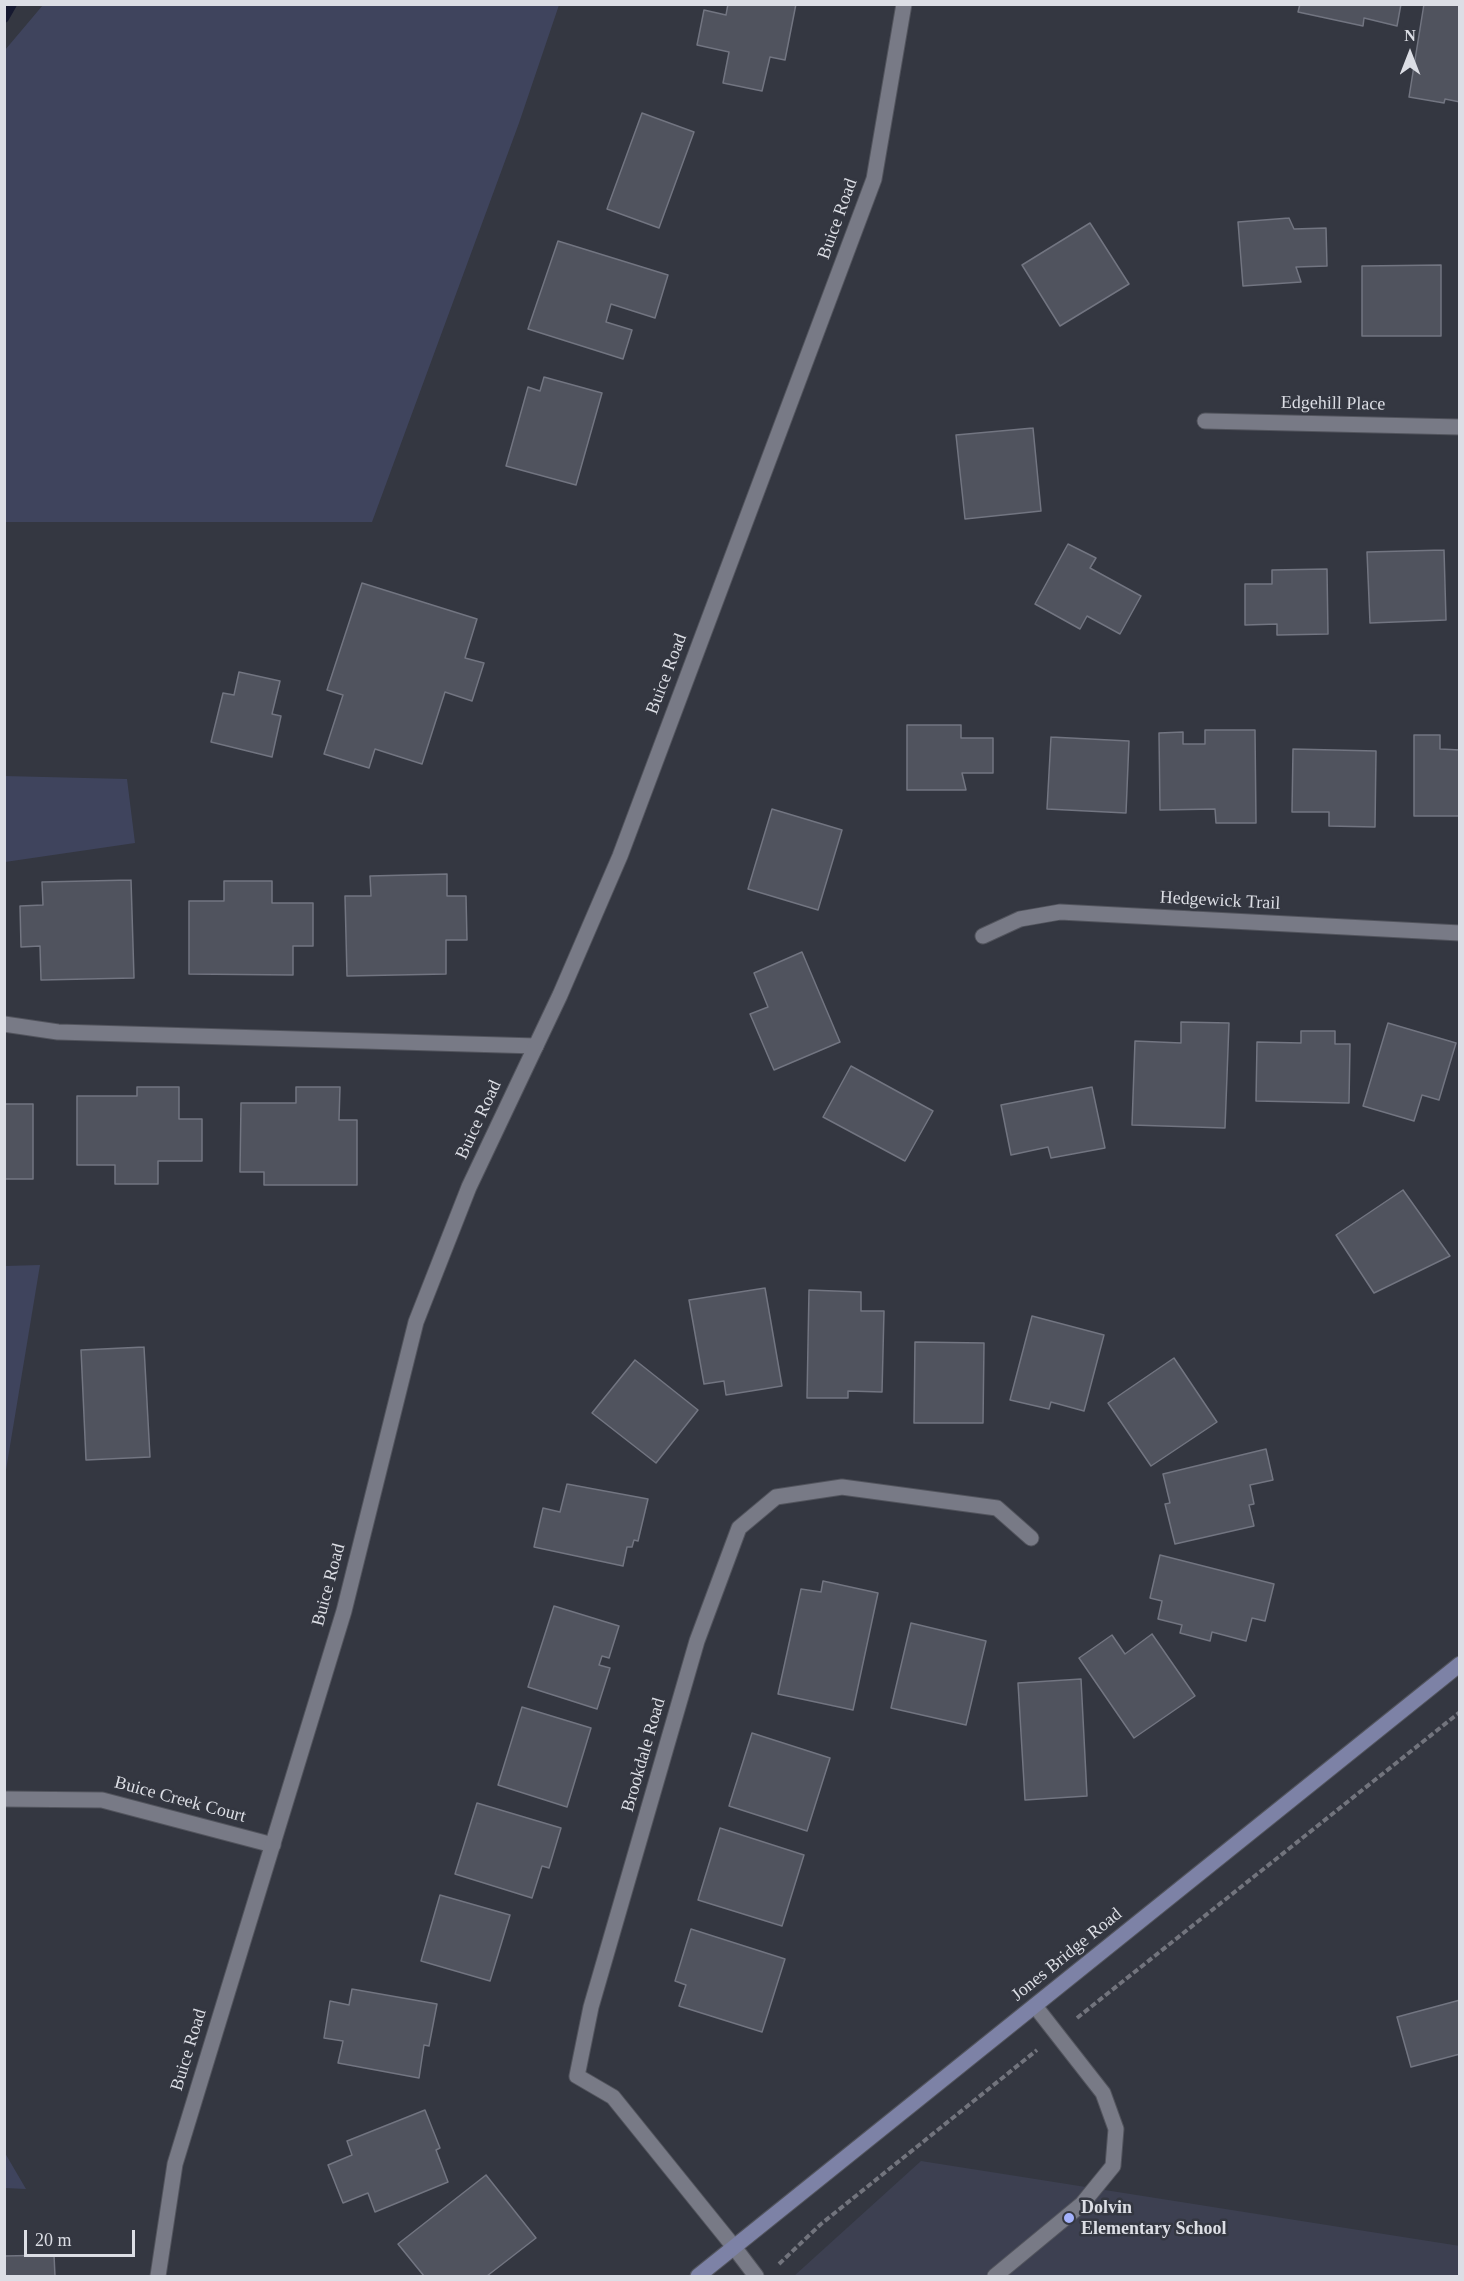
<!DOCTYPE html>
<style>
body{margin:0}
#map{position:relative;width:1464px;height:2281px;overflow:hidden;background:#343741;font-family:"Times New Roman",serif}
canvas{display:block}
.frame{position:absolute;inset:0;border:6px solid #dcdee5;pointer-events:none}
.north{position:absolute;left:1380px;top:24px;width:60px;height:60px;-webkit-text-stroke:4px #343741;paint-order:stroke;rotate:0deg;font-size:16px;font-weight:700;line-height:24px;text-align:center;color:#dcdee5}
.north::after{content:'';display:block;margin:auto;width:21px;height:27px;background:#dcdee5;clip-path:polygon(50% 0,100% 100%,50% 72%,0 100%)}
.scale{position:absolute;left:24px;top:2230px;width:111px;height:27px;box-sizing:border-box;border:3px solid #dcdee5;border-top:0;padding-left:8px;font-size:18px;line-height:21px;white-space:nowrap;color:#dcdee5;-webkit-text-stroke:4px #343741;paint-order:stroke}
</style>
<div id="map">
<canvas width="1464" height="2281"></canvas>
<div class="frame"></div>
<div class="north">N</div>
<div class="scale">20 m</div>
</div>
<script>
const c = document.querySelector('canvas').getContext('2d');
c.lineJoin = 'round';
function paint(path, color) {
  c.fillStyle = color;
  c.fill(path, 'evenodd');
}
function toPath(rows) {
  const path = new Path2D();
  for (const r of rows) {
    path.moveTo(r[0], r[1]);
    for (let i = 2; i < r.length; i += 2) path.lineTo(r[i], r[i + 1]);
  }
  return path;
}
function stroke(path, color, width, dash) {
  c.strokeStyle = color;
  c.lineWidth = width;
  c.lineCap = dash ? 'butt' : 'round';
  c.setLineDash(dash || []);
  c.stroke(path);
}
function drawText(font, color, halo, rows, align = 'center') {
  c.font = font + ' "Times New Roman",serif';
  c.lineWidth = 5;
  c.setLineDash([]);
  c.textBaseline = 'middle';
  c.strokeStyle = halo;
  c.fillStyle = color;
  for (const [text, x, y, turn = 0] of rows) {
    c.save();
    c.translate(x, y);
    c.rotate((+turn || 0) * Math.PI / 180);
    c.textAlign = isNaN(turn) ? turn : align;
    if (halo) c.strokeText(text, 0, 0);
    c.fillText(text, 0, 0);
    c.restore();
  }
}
paint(toPath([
 [921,2161,1460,2246,1459,2276,794,2276]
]), '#3d4051');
paint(toPath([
 [43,5,559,5,519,123,372,522,5,522,5,50],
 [4,776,127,779,135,843,5,862],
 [40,1265,5,1476,5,1266],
 [4,2153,5,2153,26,2189,5,2188]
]), '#3f445d');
stroke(toPath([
 [4,18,12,4]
]), '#161930', 10);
const building = toPath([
 [728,4,796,4,785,60,770,57,762,91,723,83,729,52,697,45,704,10,726,15,728,4],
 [1300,4,1401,4,1397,26,1364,18,1363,26,1298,12,1300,4],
 [1424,4,1460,4,1460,102,1445,99,1444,103,1409,97,1424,4],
 [642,113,694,132,659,228,607,209,642,113],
 [1289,218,1294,229,1326,228,1327,266,1296,267,1301,282,1243,286,1238,222,1289,218],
 [1090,223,1129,284,1060,326,1022,265,1090,223],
 [558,241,668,275,655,318,611,304,606,322,632,330,623,359,528,329,558,241],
 [1441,265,1441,336,1362,336,1362,266,1441,265],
 [544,377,602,393,576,485,506,466,528,387,540,391,544,377],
 [1033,428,1041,511,965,519,956,435,1033,428],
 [1068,544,1096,558,1090,568,1141,596,1120,634,1087,616,1080,629,1035,604,1068,544],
 [1444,550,1446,620,1370,623,1367,552,1444,550],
 [1327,569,1328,634,1277,635,1277,624,1245,625,1245,584,1272,584,1272,570,1327,569],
 [362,583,477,619,465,658,484,663,472,701,445,692,422,764,375,749,369,768,324,754,343,695,327,690,362,583],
 [239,672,280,681,272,714,281,716,272,757,211,742,223,693,234,695,239,672],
 [907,725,961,725,961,738,993,738,993,773,962,773,966,790,907,790,907,725],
 [1205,730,1255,730,1256,823,1216,823,1215,809,1160,810,1159,733,1183,732,1183,744,1205,744,1205,730],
 [1414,735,1440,735,1440,749,1460,750,1460,816,1414,816,1414,735],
 [1051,737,1129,741,1126,813,1047,809,1051,737],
 [1293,749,1376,751,1375,827,1329,826,1329,812,1292,812,1293,749],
 [772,809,842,830,818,910,748,889,772,809],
 [447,874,447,896,466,896,467,940,446,940,446,974,347,976,345,896,371,896,370,876,447,874],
 [131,880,134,978,41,980,40,946,21,947,20,906,43,905,42,882,131,880],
 [224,881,272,881,272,903,313,903,313,946,293,946,293,975,189,974,189,901,224,901,224,881],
 [802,952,840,1042,774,1070,750,1014,768,1007,754,973,802,952],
 [1181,1022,1229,1023,1225,1128,1132,1125,1135,1041,1181,1043,1181,1022],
 [1388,1023,1456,1043,1439,1100,1422,1095,1414,1121,1363,1106,1388,1023],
 [1301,1031,1335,1031,1335,1044,1350,1044,1349,1103,1256,1101,1257,1042,1301,1043,1301,1031],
 [851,1066,933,1111,905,1161,823,1117,851,1066],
 [137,1087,179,1087,179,1119,202,1119,202,1161,158,1161,158,1184,115,1184,115,1165,77,1165,77,1096,137,1096,137,1087],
 [296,1087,340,1087,339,1120,357,1120,357,1185,264,1185,264,1172,240,1172,241,1103,296,1103,296,1087],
 [1092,1087,1105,1148,1051,1158,1048,1147,1011,1155,1001,1105,1092,1087],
 [4,1104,33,1104,33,1179,4,1179,4,1104],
 [1403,1190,1450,1256,1374,1293,1336,1235,1403,1190],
 [765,1288,782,1386,726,1395,724,1381,704,1384,689,1300,765,1288],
 [809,1290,861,1292,861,1311,884,1311,882,1392,848,1391,848,1398,807,1398,809,1290],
 [1032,1316,1104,1335,1084,1411,1051,1402,1049,1409,1010,1400,1032,1316],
 [915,1342,984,1343,983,1423,914,1423,915,1342],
 [144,1347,150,1457,86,1460,81,1350,144,1347],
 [1174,1358,1217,1422,1151,1466,1108,1403,1174,1358],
 [635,1360,698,1410,656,1463,592,1413,635,1360],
 [1266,1449,1273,1480,1250,1485,1254,1504,1249,1505,1254,1526,1175,1544,1165,1504,1170,1503,1163,1474,1266,1449],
 [567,1484,648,1499,638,1541,634,1540,632,1547,627,1547,623,1566,534,1547,543,1508,560,1512,567,1484],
 [1160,1555,1274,1584,1265,1621,1252,1618,1246,1641,1212,1632,1210,1641,1180,1633,1182,1625,1158,1619,1162,1601,1150,1598,1160,1555],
 [823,1581,878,1593,853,1710,778,1694,801,1589,821,1592,823,1581],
 [554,1606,619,1626,609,1658,602,1656,599,1665,610,1668,597,1709,528,1687,554,1606],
 [911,1623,986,1641,966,1725,891,1708,911,1623],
 [1152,1634,1195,1696,1134,1738,1079,1658,1112,1635,1125,1654,1152,1634],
 [1081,1679,1087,1796,1025,1800,1018,1683,1081,1679],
 [522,1707,591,1728,567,1807,498,1785,522,1707],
 [752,1733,830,1758,807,1831,729,1806,752,1733],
 [477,1803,561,1828,549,1868,542,1866,532,1898,455,1874,477,1803],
 [720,1828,804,1855,782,1926,698,1900,720,1828],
 [440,1895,510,1915,490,1981,421,1961,440,1895],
 [691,1929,785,1959,762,2032,679,2006,686,1985,675,1981,691,1929],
 [352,1989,437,2004,429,2046,424,2045,419,2078,338,2063,343,2041,324,2038,330,2001,349,2005,352,1989],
 [1460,2000,1460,2054,1411,2067,1397,2017,1460,2000],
 [425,2110,440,2148,436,2150,448,2182,375,2212,368,2193,343,2203,328,2165,352,2155,347,2141,425,2110],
 [486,2175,536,2238,487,2276,424,2276,398,2244,486,2175],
 [54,2255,55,2276,4,2276,4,2256,54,2255]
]);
paint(building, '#50535e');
stroke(building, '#727581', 1.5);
const service = toPath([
 [734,2247,756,2276],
 [995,2276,1082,2204,1113,2166,1116,2129,1103,2093,1035,2006]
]);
const minor = toPath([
 [1205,421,1460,427],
 [983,936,1020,919,1060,912,1460,933],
 [4,1024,58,1032,536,1046],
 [4,1799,102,1800,273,1845],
 [734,2247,613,2097,577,2076,591,2007,697,1641,739,1528,776,1497,842,1487,997,1508,1031,1538]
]);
const tertiary = toPath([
 [158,2276,175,2164,344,1611,416,1322,469,1187,560,995,620,856,874,179,904,4]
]);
const secondary = toPath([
 [698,2276,1460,1664]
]);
stroke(service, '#52545d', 17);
stroke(minor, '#52545d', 17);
stroke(tertiary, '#52545d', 17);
stroke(secondary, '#52545d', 17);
stroke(toPath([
 [1077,2018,1460,1712],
 [779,2264,821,2224,1037,2050]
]), '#72747d', 4, [6, 3]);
stroke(service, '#787a86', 15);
stroke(minor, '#787a86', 15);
stroke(tertiary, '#787a86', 15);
stroke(secondary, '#7d82a6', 15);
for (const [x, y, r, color] of [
 [1069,2218,6,"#a4b2fc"]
]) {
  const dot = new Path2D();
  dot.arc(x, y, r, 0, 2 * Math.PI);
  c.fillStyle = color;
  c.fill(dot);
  stroke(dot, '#343741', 2);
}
drawText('18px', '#dcdee5', '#343741', [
 ["Buice Road",838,219,-70],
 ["Edgehill Place",1333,404,1],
 ["Buice Road",667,674,-69],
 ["Hedgewick Trail",1220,901,3],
 ["Buice Road",479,1120,-65],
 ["Buice Road",329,1585,-75],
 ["Brookdale Road",644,1755,-74],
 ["Buice Creek Court",180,1800,15],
 ["Jones Bridge Road",1067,1955,-39],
 ["Buice Road",189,2050,-73]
]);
drawText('bold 18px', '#dcdee5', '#343741', [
 ["Dolvin",1081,2208],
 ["Elementary School",1081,2229]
], 'left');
</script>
